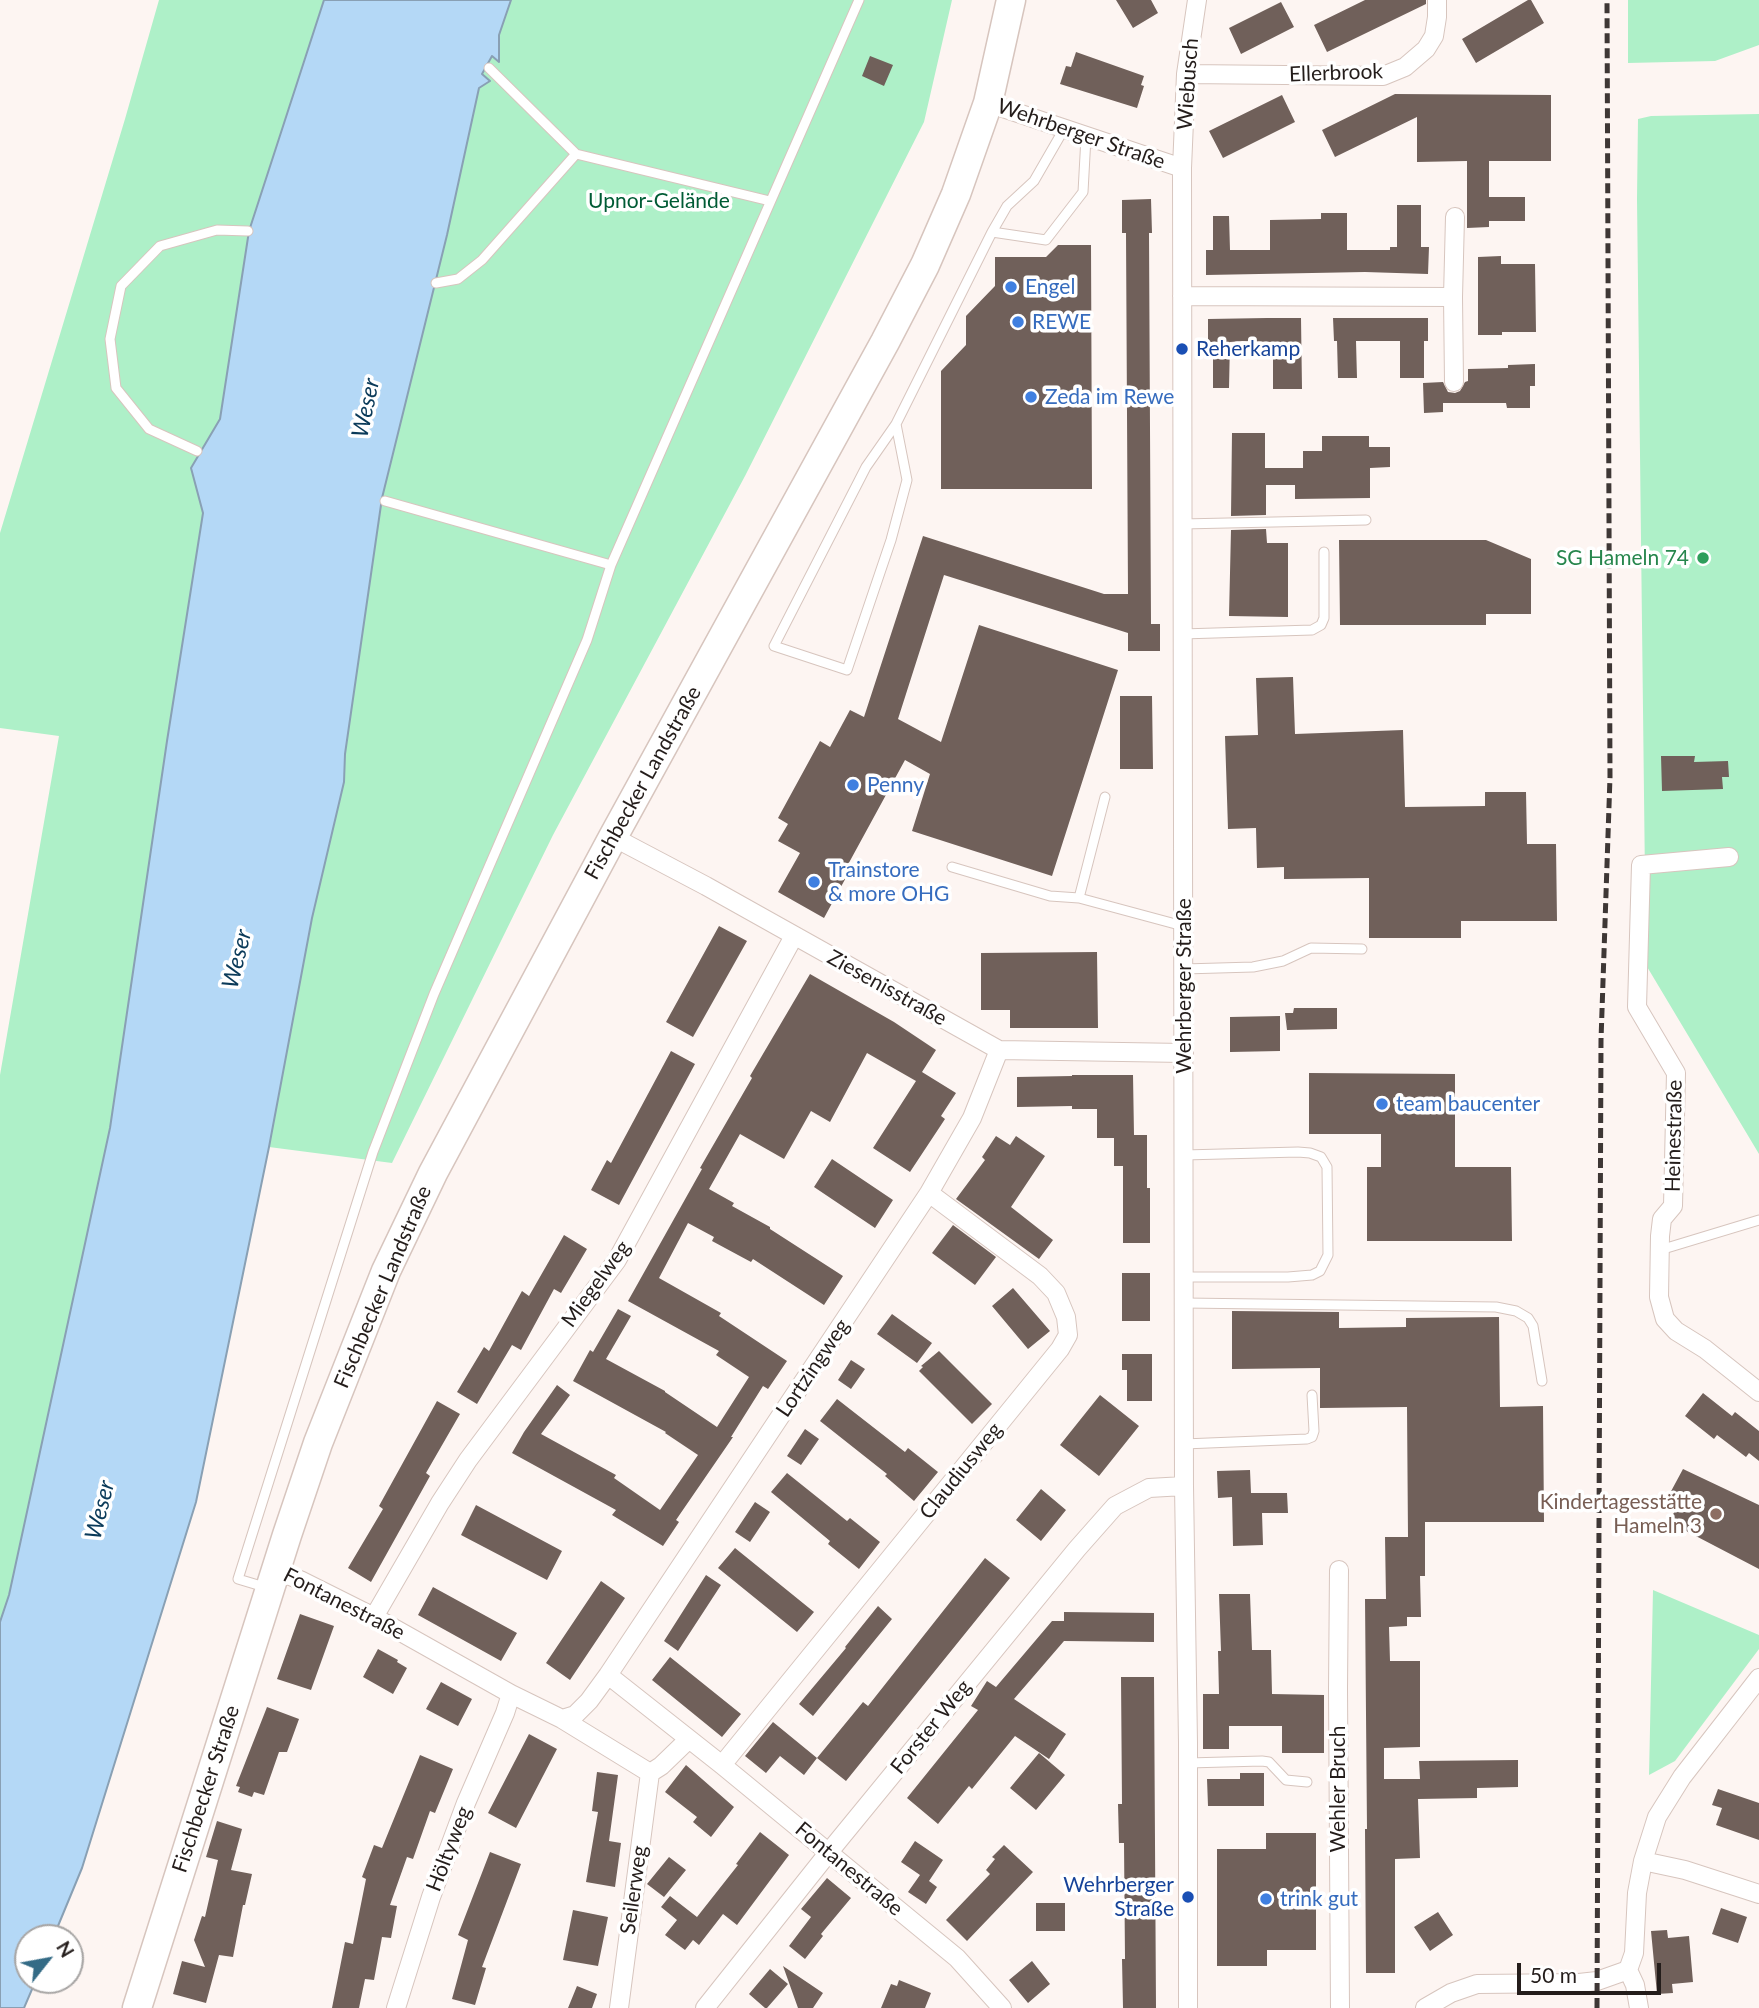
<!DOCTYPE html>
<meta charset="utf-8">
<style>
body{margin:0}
#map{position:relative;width:1759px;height:2008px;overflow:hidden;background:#fdf5f2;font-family:Lato,sans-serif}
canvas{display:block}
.north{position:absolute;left:14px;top:1924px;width:70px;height:70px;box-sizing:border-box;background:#fff;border:2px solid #a7a5a4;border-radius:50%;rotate:59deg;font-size:19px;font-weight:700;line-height:28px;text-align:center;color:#241d1b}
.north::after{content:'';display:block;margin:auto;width:24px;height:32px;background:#346b86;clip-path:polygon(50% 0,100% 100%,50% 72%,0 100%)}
.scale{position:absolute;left:1517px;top:1963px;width:144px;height:32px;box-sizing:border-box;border:4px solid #241d1b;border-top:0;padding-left:9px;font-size:21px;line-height:24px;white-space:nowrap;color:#241d1b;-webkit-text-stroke:5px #fff;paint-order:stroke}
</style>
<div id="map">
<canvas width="1759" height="2008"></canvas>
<div class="north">N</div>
<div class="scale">50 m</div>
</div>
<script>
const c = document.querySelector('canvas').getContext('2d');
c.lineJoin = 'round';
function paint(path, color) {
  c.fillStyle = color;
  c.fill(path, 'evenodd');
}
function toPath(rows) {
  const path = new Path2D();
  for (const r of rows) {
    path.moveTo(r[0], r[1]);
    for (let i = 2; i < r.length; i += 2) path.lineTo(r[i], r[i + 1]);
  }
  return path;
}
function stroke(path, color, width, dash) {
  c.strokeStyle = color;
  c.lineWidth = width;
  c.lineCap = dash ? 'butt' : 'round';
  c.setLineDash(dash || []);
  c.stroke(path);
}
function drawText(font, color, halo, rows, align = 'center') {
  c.font = font + ' Lato,sans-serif';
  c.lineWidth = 7;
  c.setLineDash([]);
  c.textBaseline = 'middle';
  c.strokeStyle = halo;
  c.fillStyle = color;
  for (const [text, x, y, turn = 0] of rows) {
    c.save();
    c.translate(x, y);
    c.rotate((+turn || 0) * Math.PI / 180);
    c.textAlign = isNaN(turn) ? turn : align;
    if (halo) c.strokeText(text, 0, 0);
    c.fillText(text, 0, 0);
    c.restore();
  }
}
paint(toPath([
 [159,0,324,0,249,231,220,419,191,468,203,513,110,1128,9,1595,0,1622,0,1075,59,736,0,728,0,533,125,119],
 [511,0,952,0,924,122,745,476,553,835,392,1163,269,1147,312,918,344,782,345,754,382,498,447,235,479,88,489,81,482,74,492,56,499,61,499,35],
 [1628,0,1759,0,1759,45,1715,61,1628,63],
 [1759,114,1759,1154,1646,965,1637,199,1638,119,1651,116],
 [1653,1590,1759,1635,1759,1649,1675,1761,1649,1775]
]), '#aef0c8');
const water = toPath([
 [324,0,511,0,499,35,499,62,492,56,482,74,490,81,479,88,447,235,382,498,345,754,344,782,312,918,269,1147,196,1502,82,1868,53,1938,28,1938,28,1980,36,1980,24,2008,0,2008,0,1622,9,1595,110,1128,167,741,203,513,191,468,220,419,249,231,324,0]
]);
paint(water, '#b4d8f6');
stroke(water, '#89a0b4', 2);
paint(toPath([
 [1116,0,1151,0,1158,13,1133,28],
 [1365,0,1426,0,1426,4,1327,52,1314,25],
 [1528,0,1531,0,1544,23,1476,63,1462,39],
 [1281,2,1294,27,1241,54,1229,28],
 [1076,52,1144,76,1141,85,1144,86,1137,108,1060,84,1066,66,1071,67],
 [870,56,893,65,884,86,862,76],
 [1395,94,1551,95,1551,161,1489,161,1489,197,1525,197,1525,221,1489,221,1489,227,1467,228,1467,161,1417,162,1417,117,1335,157,1322,130],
 [1282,95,1295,122,1223,158,1209,131],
 [1151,199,1152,233,1149,233,1151,624,1160,624,1160,651,1128,651,1128,633,944,575,898,719,941,742,979,625,1118,670,1052,876,912,831,930,774,905,760,845,870,849,872,824,918,778,892,800,853,778,841,788,824,778,818,820,741,830,747,850,710,864,717,923,536,1104,594,1128,594,1126,233,1122,233,1122,200],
 [1397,205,1421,205,1421,247,1429,247,1428,274,1365,272,1206,275,1206,250,1213,250,1213,216,1229,216,1230,250,1270,250,1270,220,1321,219,1321,213,1347,213,1347,250,1390,250,1390,247,1397,247],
 [1058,245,1091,245,1092,489,941,489,941,371,966,345,966,316,995,286,995,257,1046,257],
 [1501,256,1501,264,1535,264,1536,332,1502,332,1502,335,1478,335,1478,257],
 [1267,318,1301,318,1302,389,1273,389,1273,342,1242,341,1230,342,1229,388,1213,388,1213,342,1208,342,1208,319],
 [1333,318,1428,318,1428,341,1424,341,1424,378,1400,378,1400,341,1356,341,1357,378,1338,378,1337,341,1334,341],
 [1535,364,1535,386,1530,386,1530,408,1507,408,1506,403,1443,403,1443,412,1424,413,1423,383,1443,382,1448,392,1455,393,1460,391,1465,382,1468,381,1468,369,1508,368,1508,365],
 [1232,433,1265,433,1265,468,1303,468,1303,451,1322,451,1322,436,1369,436,1369,447,1390,447,1390,467,1370,468,1370,498,1295,499,1295,485,1266,485,1266,515,1231,516],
 [1266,529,1267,543,1288,543,1288,617,1229,616,1231,530],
 [1339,540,1486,540,1531,559,1531,614,1486,614,1486,625,1340,625],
 [1293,677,1295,734,1403,730,1405,807,1485,806,1485,792,1526,792,1527,844,1556,844,1557,921,1461,921,1461,938,1369,938,1369,878,1284,879,1284,867,1257,868,1256,828,1228,829,1225,736,1258,735,1256,678],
 [1120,696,1152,696,1153,769,1120,769],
 [1661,756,1695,756,1694,762,1728,761,1729,777,1722,777,1723,789,1662,791],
 [719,926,747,941,693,1037,666,1022],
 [1097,952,1098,1028,1010,1028,1010,1010,981,1010,981,953],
 [810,974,894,1022,936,1050,922,1072,956,1093,941,1116,945,1119,910,1172,873,1148,916,1081,867,1053,830,1122,811,1111,784,1159,740,1134,709,1189,734,1203,732,1206,770,1227,770,1229,843,1276,824,1305,753,1259,751,1262,712,1241,714,1237,688,1223,659,1278,721,1313,719,1316,787,1361,768,1389,763,1386,731,1437,733,1437,676,1520,679,1522,663,1546,612,1515,616,1510,512,1453,524,1432,557,1385,570,1395,541,1434,616,1475,614,1478,660,1510,698,1455,665,1433,666,1432,573,1381,590,1350,593,1352,618,1309,631,1316,606,1359,665,1391,665,1392,717,1427,749,1377,716,1355,719,1351,628,1301,702,1169,700,1168,752,1078,750,1076],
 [1294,1008,1337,1008,1337,1029,1287,1030,1285,1013,1293,1013],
 [1280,1016,1280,1051,1230,1052,1230,1017],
 [671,1051,695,1064,619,1205,591,1190,607,1160,611,1163],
 [1309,1073,1455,1074,1455,1167,1511,1167,1512,1241,1367,1241,1367,1167,1381,1167,1381,1134,1309,1134],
 [1072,1075,1133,1075,1134,1135,1147,1135,1147,1188,1150,1188,1150,1243,1123,1243,1123,1166,1114,1166,1114,1138,1097,1138,1097,1109,1072,1109,1072,1106,1017,1107,1017,1077,1072,1076],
 [996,1136,1010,1145,1016,1136,1045,1156,1011,1207,1053,1240,1039,1259,956,1199,985,1160,982,1157],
 [832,1159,893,1200,875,1228,814,1187],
 [953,1225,996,1257,975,1285,932,1253],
 [564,1235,587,1249,561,1293,554,1289,521,1350,512,1345,477,1404,457,1392,484,1347,489,1351,522,1291,529,1296],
 [1122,1273,1150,1273,1150,1321,1122,1321],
 [1013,1288,1050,1331,1028,1349,992,1306],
 [1232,1311,1339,1312,1339,1328,1406,1327,1406,1318,1499,1317,1500,1407,1543,1406,1544,1522,1425,1522,1425,1576,1420,1576,1421,1617,1407,1617,1407,1626,1389,1627,1390,1661,1420,1661,1420,1747,1384,1748,1384,1779,1420,1779,1419,1761,1518,1760,1518,1787,1477,1788,1477,1798,1418,1799,1420,1858,1395,1859,1395,1973,1366,1973,1365,1829,1367,1829,1365,1599,1386,1599,1385,1537,1408,1537,1407,1407,1320,1408,1320,1368,1232,1369],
 [892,1314,932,1343,917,1363,877,1334],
 [939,1351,992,1404,972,1424,919,1371,923,1367,921,1366],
 [1122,1354,1152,1354,1152,1401,1127,1401,1127,1370,1122,1370],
 [851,1360,865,1369,851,1389,838,1380],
 [1703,1393,1732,1416,1735,1412,1759,1431,1759,1461,1749,1453,1746,1457,1717,1435,1714,1439,1685,1416],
 [1100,1395,1139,1426,1099,1476,1060,1445],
 [837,1399,905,1452,908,1448,938,1472,914,1501,885,1476,887,1474,820,1421],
 [437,1401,460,1414,426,1473,430,1476,371,1582,348,1568,383,1509,379,1506],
 [805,1429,819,1439,801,1465,787,1456],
 [1683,1469,1759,1505,1759,1569,1669,1522,1680,1501,1669,1495],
 [1250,1470,1251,1493,1287,1493,1288,1513,1262,1513,1263,1545,1233,1546,1232,1497,1218,1498,1217,1471],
 [787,1473,847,1521,850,1518,880,1542,859,1569,828,1544,830,1541,771,1492],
 [1041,1489,1066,1510,1041,1541,1016,1520],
 [755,1502,770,1512,750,1542,735,1532],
 [476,1505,562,1551,547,1580,461,1535],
 [735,1548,814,1612,797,1632,718,1568],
 [985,1558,1010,1578,846,1781,817,1758,863,1702,868,1706],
 [706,1575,721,1585,678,1651,664,1641],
 [601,1581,625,1598,570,1680,546,1663],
 [433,1587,517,1633,501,1661,418,1615],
 [1219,1594,1250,1594,1252,1650,1271,1650,1272,1694,1324,1695,1324,1753,1282,1753,1282,1726,1229,1726,1229,1749,1203,1749,1203,1694,1219,1694,1218,1651,1221,1651],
 [878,1606,892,1619,813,1716,799,1704,846,1648,845,1647],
 [1064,1612,1154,1613,1154,1642,1064,1641,1014,1699,1066,1734,1049,1759,1015,1736,972,1789,969,1786,938,1824,907,1798,978,1710,971,1706,987,1681,996,1687,1052,1621,1064,1621],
 [300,1614,334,1626,311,1690,277,1679],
 [378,1649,398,1660,397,1662,407,1668,393,1694,363,1677],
 [670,1657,741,1714,722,1737,652,1680],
 [1121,1677,1154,1677,1156,2008,1123,2008,1122,1959,1125,1959,1124,1843,1119,1843,1118,1804,1122,1804],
 [441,1682,472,1699,458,1726,426,1709],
 [267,1707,299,1719,287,1752,279,1752,264,1795,254,1792,252,1797,238,1792,240,1787,236,1786],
 [773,1722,817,1758,804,1775,780,1756,766,1773,745,1756],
 [529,1734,557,1749,516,1828,488,1813],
 [1039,1753,1065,1775,1036,1810,1010,1788],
 [420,1755,453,1769,435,1813,430,1811,413,1859,407,1857,390,1905,397,1906,391,1938,382,1937,374,1980,365,1979,359,2008,332,2008,345,1942,353,1944,366,1879,362,1877,374,1845,382,1848],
 [686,1765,734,1807,711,1837,693,1822,697,1817,665,1792],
 [597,1772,618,1775,609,1841,621,1843,615,1887,586,1882,598,1812,592,1811],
 [1240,1773,1264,1773,1264,1806,1208,1806,1207,1779,1240,1779],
 [1718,1789,1759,1803,1759,1840,1716,1825,1722,1808,1712,1805],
 [217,1821,242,1829,231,1870,252,1874,245,1905,243,1905,233,1957,219,1955,206,2003,173,1994,182,1961,205,1967,194,1940,202,1916,205,1917,218,1860,206,1857],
 [760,1832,789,1855,737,1925,723,1914,699,1945,693,1940,685,1950,665,1935,677,1920,661,1907,670,1896,697,1917,738,1865,736,1864],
 [1266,1833,1316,1833,1316,1950,1267,1950,1267,1966,1217,1966,1217,1849,1266,1849],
 [915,1841,943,1860,929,1881,937,1887,926,1904,908,1892,920,1875,901,1862],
 [1004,1845,1033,1872,967,1941,946,1920,990,1874,986,1870,995,1859,992,1857],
 [490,1852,521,1864,482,1967,486,1968,475,2005,452,1999,468,1940,458,1935],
 [669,1857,686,1870,664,1897,647,1884],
 [827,1878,851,1898,821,1934,823,1936,805,1959,789,1946,811,1917,801,1909],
 [1036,1903,1065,1903,1065,1931,1036,1931],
 [1721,1908,1747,1917,1738,1943,1712,1934],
 [573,1910,608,1917,598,1966,563,1960],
 [1438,1912,1453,1935,1430,1951,1414,1927],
 [1667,1930,1668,1938,1689,1936,1693,1982,1672,1984,1673,1993,1657,1994,1651,1931],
 [1032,1961,1050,1984,1028,2003,1009,1980],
 [783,1966,823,1993,813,2008,798,2008],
 [770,1969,788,1984,767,2008,765,2008,749,1994],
 [899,1980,931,1993,925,2008,881,2008,891,1984,897,1986],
 [577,1986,597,1994,592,2008,568,2008]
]), '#70605a');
const lane = toPath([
 [489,68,576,154,770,201],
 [1064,129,1034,181,1007,206,992,232,1046,240,1083,192,1086,137],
 [436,283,458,279,482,260,576,154],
 [896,424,907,480,891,540,847,670,774,646,866,467,896,424,992,232],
 [197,451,149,429,116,388,110,339,121,286,160,246,217,230,248,231],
 [385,501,611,565],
 [1182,524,1366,520],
 [1182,634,1312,630,1321,625,1324,618,1324,552],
 [952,867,1050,896,1079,898,1183,926],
 [1079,898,1105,797],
 [1184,969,1253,967,1283,961,1311,948,1362,949],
 [1184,1155,1298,1152,1310,1153,1321,1157,1327,1167,1328,1255,1320,1271,1312,1275,1288,1277,1184,1277],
 [1660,1250,1759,1220],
 [1184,1303,1496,1307,1516,1311,1528,1318,1533,1326,1542,1381],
 [1184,1444,1307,1439,1312,1437,1314,1431,1312,1395],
 [268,1588,238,1579,373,1152,434,994,587,640,611,565,859,0],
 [1188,1763,1262,1761,1269,1762,1286,1780,1307,1782]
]);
const street = toPath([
 [1186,74,1383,76,1405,67,1426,49,1434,36,1437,17,1437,0],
 [988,103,1182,168],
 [1182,296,1453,297],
 [1454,382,1453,297,1455,217],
 [613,837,706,886,999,1050,1184,1053],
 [1729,857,1641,865,1637,1007,1676,1073,1673,1206,1662,1219,1660,1236,1659,1297,1665,1319,1676,1331,1705,1349,1759,1392],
 [275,1570,300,1580,374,1617,511,1694,562,1719,575,1715,589,1701,608,1675,929,1193,972,1118,999,1050],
 [1339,1570,1338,1689,1340,2008],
 [374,1617,440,1503,468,1460,617,1260,794,936],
 [608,1675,722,1765,957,1958,1002,2008],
 [562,1719,650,1773,661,1766,689,1739],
 [722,1765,1060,1349,1068,1335,1066,1317,1056,1293,1040,1276,929,1193],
 [1643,1861,1685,1870,1759,1894],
 [396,2008,431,1897,466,1803,505,1713,511,1694],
 [619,2008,650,1773],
 [705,2008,829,1852,1077,1549,1115,1506,1149,1488,1184,1486],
 [1188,2008,1188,1743,1184,1486,1182,168,1186,74,1197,0],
 [1425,2008,1451,1993,1477,1984,1579,1983,1597,1981,1628,1970],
 [1639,2008,1635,1985,1628,1970,1634,1953,1637,1893,1643,1861,1657,1817,1682,1777,1759,1678]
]);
const primary = toPath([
 [137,2008,287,1535,318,1443,386,1271,433,1173,613,837,885,342,925,265,956,194,988,103,1011,0]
]);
stroke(lane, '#d7c5be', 11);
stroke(street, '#d7c5be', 20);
stroke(primary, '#d7c5be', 31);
stroke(lane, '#fff', 9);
stroke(street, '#fff', 18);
stroke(primary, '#fff', 28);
stroke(toPath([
 [1597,2008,1601,1040,1610,777,1607,0]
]), '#3e3735', 5, [10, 5]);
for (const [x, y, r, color] of [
 [1011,287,7,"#3f7fe0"],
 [1018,322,7,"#3f7fe0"],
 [1182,349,7,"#1a4fb4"],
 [1031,397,7,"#3f7fe0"],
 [1703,558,7,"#2e9e5b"],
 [853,785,7,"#3f7fe0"],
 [814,882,7,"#3f7fe0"],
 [1382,1104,7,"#3f7fe0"],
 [1716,1514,7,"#8d6e63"],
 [1188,1897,7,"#1a4fb4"],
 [1266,1899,7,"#3f7fe0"]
]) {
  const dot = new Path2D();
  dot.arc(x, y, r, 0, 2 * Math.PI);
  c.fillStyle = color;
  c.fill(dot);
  stroke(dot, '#fff', 2.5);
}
drawText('21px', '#241d1b', '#fff', [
 ["Ellerbrook",1336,73,-2],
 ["Wiebusch",1188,84,-86],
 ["Wehrberger Straße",1081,134,19],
 ["Fischbecker Landstraße",643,783,-61],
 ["Wehrberger Straße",1184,986,-90],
 ["Ziesenisstraße",887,988,29],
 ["Heinestraße",1674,1136,-89],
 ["Miegelweg",596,1284,-54],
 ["Fischbecker Landstraße",383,1287,-67],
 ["Lortzingweg",813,1368,-56],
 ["Claudiusweg",961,1471,-51],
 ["Fontanestraße",344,1604,27],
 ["Forster Weg",931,1727,-51],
 ["Fischbecker Straße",206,1789,-72],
 ["Wehler Bruch",1338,1789,-90],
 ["Höltyweg",449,1849,-69],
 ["Fontanestraße",849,1869,40],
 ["Seilerweg",634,1890,-82]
]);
drawText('21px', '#005b35', '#fff', [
 ["Upnor-Gelände",659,201]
]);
drawText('21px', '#366cbe', '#fff', [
 ["Engel",1025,287],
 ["REWE",1032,322],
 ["Zeda im Rewe",1045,397],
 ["Penny",867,785],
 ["Trainstore",828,870],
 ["& more OHG",828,894],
 ["team baucenter",1396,1104],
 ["trink gut",1280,1899]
], 'left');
drawText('21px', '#164399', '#fff', [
 ["Reherkamp",1196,349],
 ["Wehrberger",1174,1885,"right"],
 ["Straße",1174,1909,"right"]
], 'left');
drawText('21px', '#27864d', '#fff', [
 ["SG Hameln 74",1689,558]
], 'right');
drawText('21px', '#785e54', '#fff', [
 ["Kindertagesstätte",1702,1502],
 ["Hameln 3",1702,1526]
], 'right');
drawText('italic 23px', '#0a3a59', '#fff', [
 ["Weser",366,408,-78],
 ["Weser",237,959,-76],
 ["Weser",100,1510,-76]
]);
</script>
